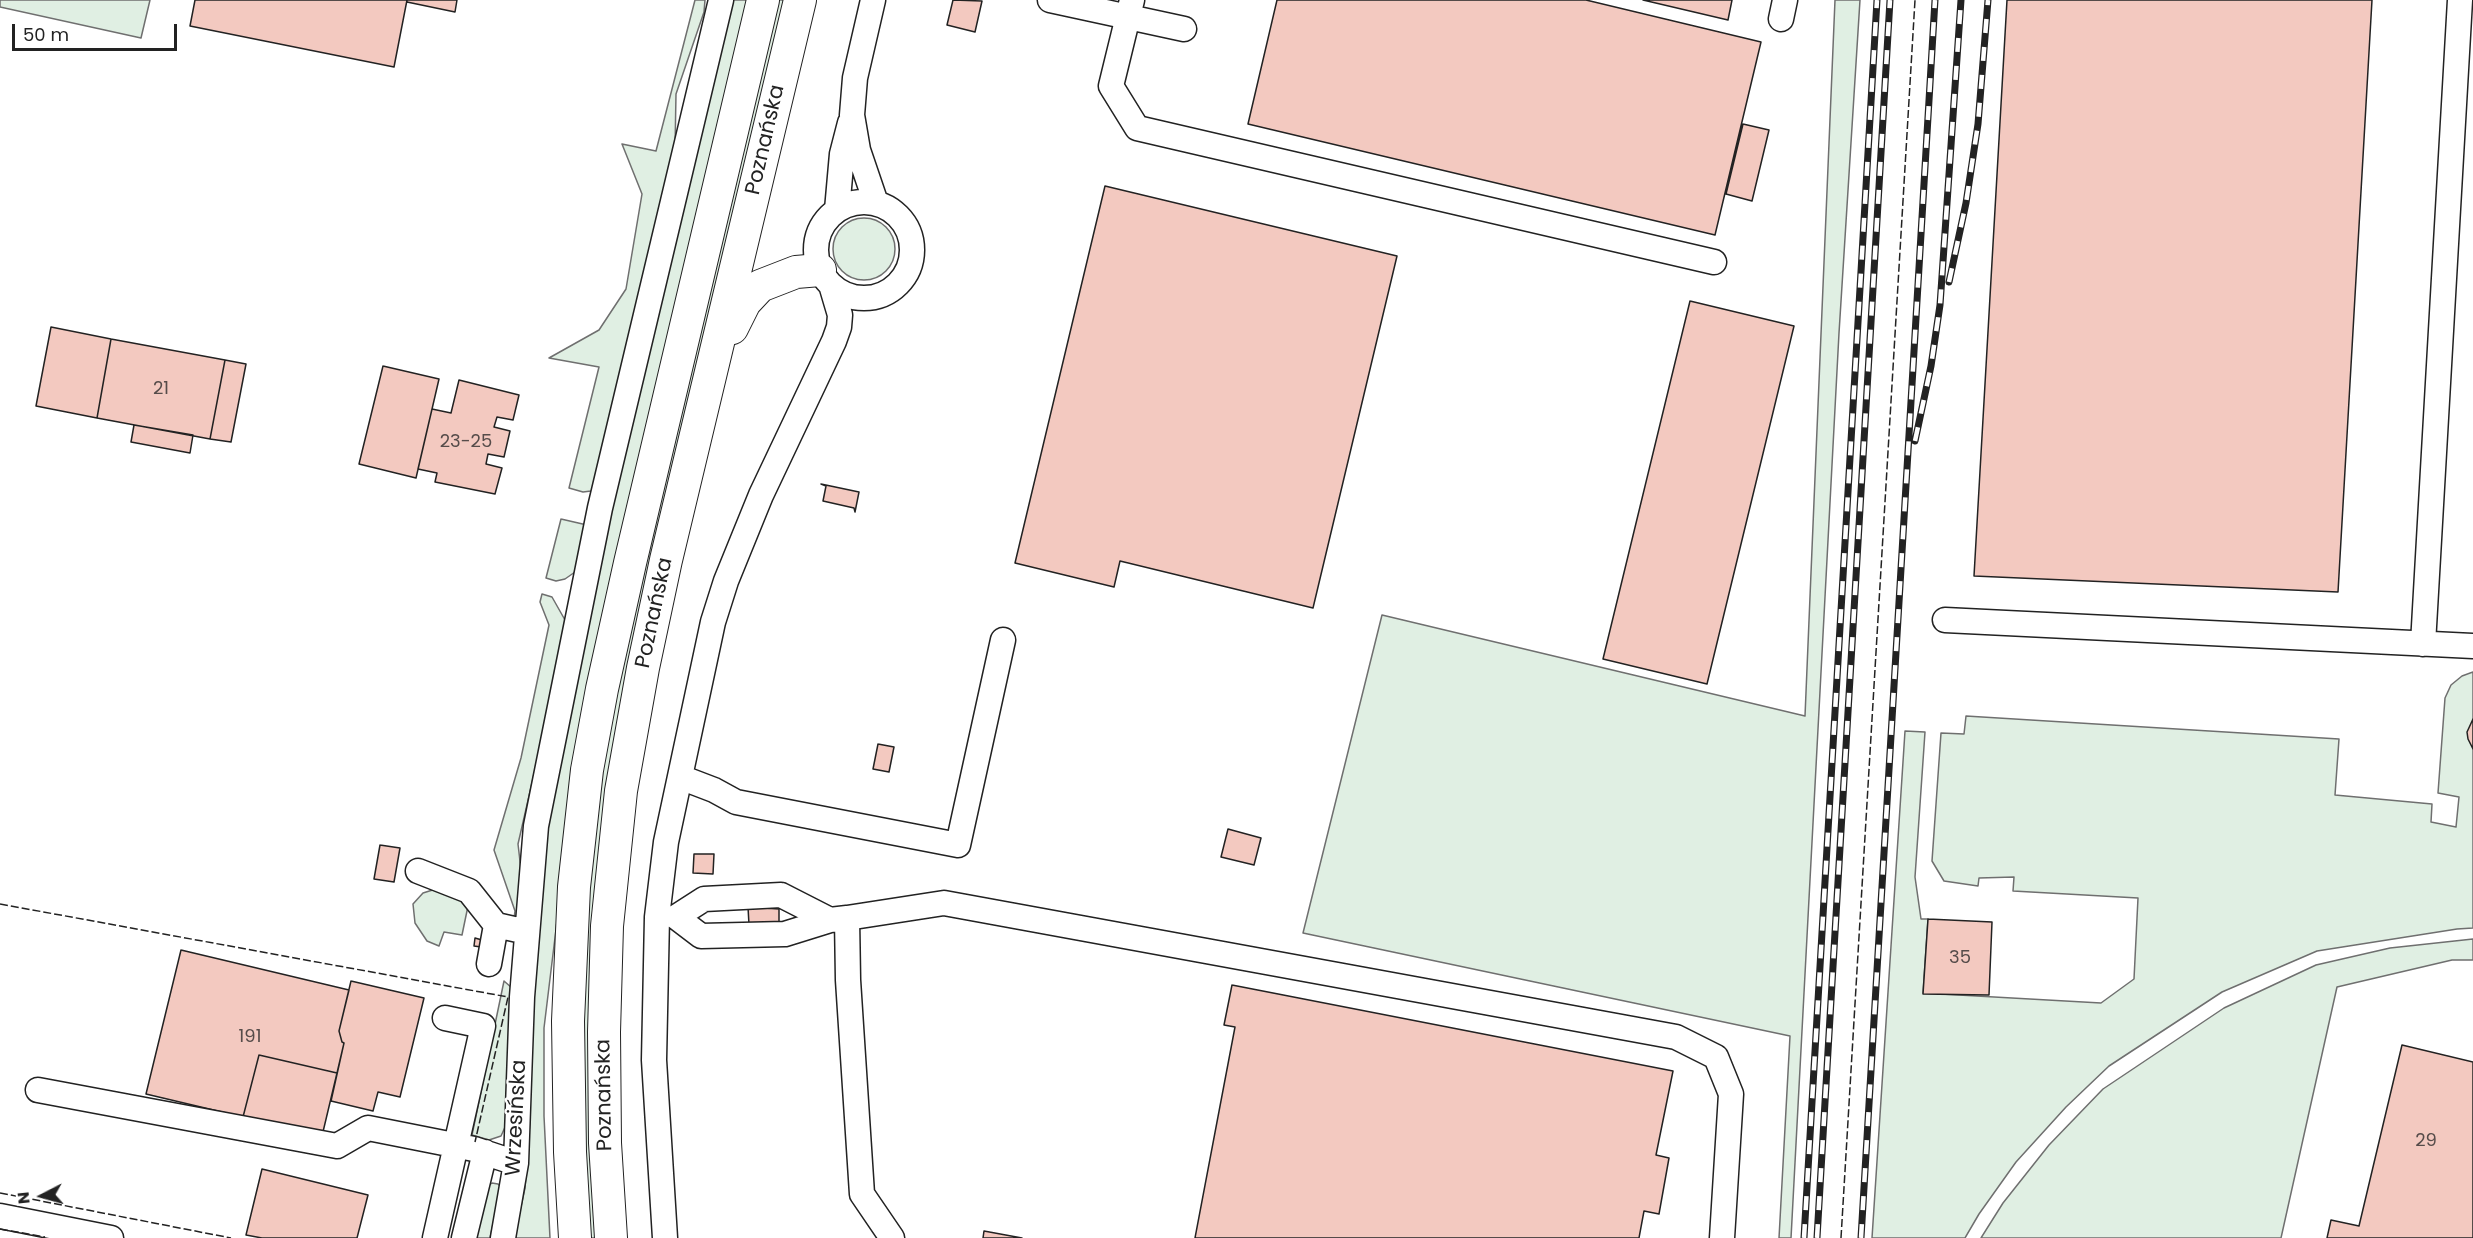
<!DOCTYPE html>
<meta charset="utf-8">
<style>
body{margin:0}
#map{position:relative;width:2473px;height:1238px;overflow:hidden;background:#fff;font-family:Poppins,sans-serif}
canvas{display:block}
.north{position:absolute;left:12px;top:1166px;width:60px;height:60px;-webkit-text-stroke:4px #fff;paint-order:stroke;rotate:264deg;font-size:16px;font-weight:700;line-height:24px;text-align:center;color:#222}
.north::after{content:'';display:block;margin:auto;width:21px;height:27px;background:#222;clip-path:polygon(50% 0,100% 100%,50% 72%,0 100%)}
.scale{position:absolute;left:12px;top:24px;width:165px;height:27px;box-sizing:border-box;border:3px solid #222;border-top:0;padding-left:8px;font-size:18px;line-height:21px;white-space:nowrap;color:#222;-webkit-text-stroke:4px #fff;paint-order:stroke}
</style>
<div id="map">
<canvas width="2473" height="1238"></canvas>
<div class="north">N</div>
<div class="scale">50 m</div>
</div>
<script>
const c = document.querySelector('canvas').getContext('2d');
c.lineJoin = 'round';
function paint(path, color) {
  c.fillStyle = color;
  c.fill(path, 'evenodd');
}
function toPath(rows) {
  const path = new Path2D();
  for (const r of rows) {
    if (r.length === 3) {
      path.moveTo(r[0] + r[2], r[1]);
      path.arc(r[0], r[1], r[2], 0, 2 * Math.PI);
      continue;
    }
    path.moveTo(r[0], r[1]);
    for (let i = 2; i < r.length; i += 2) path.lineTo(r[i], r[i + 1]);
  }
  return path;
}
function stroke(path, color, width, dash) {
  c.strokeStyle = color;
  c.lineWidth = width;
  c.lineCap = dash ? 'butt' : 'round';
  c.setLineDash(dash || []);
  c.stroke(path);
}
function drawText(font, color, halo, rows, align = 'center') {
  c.font = font + ' Poppins,sans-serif';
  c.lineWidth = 4.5;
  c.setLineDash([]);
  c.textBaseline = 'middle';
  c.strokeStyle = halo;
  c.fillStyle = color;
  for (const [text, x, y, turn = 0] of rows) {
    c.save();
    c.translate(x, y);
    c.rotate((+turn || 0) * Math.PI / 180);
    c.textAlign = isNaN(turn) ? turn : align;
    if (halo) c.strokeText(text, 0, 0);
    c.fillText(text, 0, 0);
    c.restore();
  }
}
const green = toPath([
 [0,0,150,0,141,38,0,7,0,0],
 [695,0,705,0,704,12,676,94,675,149,595,487,591,491,583,492,569,488,599,367,549,358,599,330,626,289,642,194,622,144,656,151,695,0],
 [732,0,751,0,558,913,544,1028,544,1116,550,1238,514,1238,525,1188,530,1119,530,999,545,836,605,523,732,0],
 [774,0,790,0,628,683,600,1238,587,1238,579,1003,600,755,774,0],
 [1835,0,1860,0,1839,333,1791,1238,1779,1238,1790,1036,1303,933,1382,615,1805,716,1835,0],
 [864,249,31],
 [561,519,587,525,575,572,565,579,556,581,546,578,561,519],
 [542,594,552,597,565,620,557,674,518,844,523,887,519,918,514,918,515,911,494,850,521,758,549,625,540,602,542,594],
 [2473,672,2473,928,2457,929,2317,951,2222,992,2109,1066,2066,1107,2016,1162,1979,1214,1965,1238,1872,1238,1905,731,1925,732,1915,877,1921,919,1928,919,1923,993,2101,1003,2134,979,2138,898,2013,891,2014,877,1979,878,1978,886,1944,881,1932,861,1941,733,1964,734,1966,716,2339,739,2335,795,2432,804,2431,822,2456,827,2459,797,2438,793,2445,698,2451,685,2462,676,2473,672],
 [439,888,453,891,468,906,462,935,444,932,439,946,427,941,415,923,413,904,423,893,439,888],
 [2473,939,2473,960,2452,960,2337,987,2281,1238,1981,1238,2003,1203,2049,1145,2103,1089,2224,1008,2316,965,2390,948,2473,939],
 [504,981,512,988,506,1125,501,1136,489,1140,472,1135,504,981],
 [492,1183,498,1184,501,1187,490,1238,472,1238,484,1189,492,1183]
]);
paint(green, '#e0efe3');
stroke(green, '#6f6f6f', 1.5);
const building = toPath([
 [195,0,407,0,394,67,190,26,195,0],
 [407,0,457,0,455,12,407,2,407,0],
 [953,0,982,1,975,32,947,25,953,0],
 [1277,0,1586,0,1761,42,1715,235,1248,124,1277,0],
 [1643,0,1732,0,1728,20,1643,0],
 [2007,0,2372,0,2338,592,1974,576,2007,0],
 [1743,124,1769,130,1752,201,1726,194,1743,124],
 [1105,186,1397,256,1313,608,1120,561,1114,587,1015,563,1105,186],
 [1690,301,1794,326,1707,684,1603,659,1690,301],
 [51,327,111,339,97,418,36,406,51,327],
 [111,339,225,360,210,439,97,418,111,339],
 [225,360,246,364,231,442,210,439,225,360],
 [383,366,439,379,416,478,359,464,383,366],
 [459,380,519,395,513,420,497,417,494,427,510,431,504,457,488,454,486,464,502,468,495,494,435,482,437,473,418,469,432,409,451,413,459,380],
 [134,425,193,435,190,453,131,442,134,425],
 [821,484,859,492,855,512,854,508,823,501,826,486,821,484],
 [2473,719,2473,749,2468,739,2467,732,2473,719],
 [878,744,894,747,889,772,873,769,878,744],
 [1228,829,1261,838,1254,865,1221,857,1228,829],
 [380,845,400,848,394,882,374,879,380,845],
 [694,854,714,854,713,874,693,873,694,854],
 [748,907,779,909,779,922,749,925,748,907],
 [1928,919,1992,922,1989,995,1923,994,1928,919],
 [475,938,482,940,481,947,474,946,475,938],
 [181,950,349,990,339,1031,342,1042,344,1043,337,1073,259,1055,243,1117,146,1094,181,950],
 [351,981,424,998,400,1097,378,1092,373,1111,331,1101,344,1043,342,1042,339,1031,351,981],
 [1232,985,1673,1071,1656,1155,1669,1158,1659,1214,1644,1211,1639,1238,1195,1238,1235,1027,1224,1025,1232,985],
 [2402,1045,2473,1062,2473,1238,2327,1238,2331,1220,2359,1226,2402,1045],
 [259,1055,337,1073,322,1136,243,1117,259,1055],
 [262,1169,368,1195,357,1238,262,1238,246,1235,262,1169],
 [984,1231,1022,1238,983,1238,984,1231]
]);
paint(building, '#f3c9c0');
stroke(building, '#222', 1.5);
const minor = toPath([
 [873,0,855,78,852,115,858,150,876,203],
 [1050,0,1184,29],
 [1132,0,1111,86,1137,128,1714,262],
 [1781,19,1785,0],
 [864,250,48],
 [837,210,842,154,850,123],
 [1945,620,2473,646],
 [2423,644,2460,0],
 [680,777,714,790,736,802,958,845,1003,640],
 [418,871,469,891,496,925,527,932],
 [781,895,830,920,785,934,701,936,676,917,704,899,781,895],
 [847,918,944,903,1676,1037,1716,1057,1731,1094,1722,1238],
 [830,920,847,918,848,980,862,1194,892,1238],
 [489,964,496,925],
 [38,1090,337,1146,368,1128,474,1149,516,1163],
 [0,1216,111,1238],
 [435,1238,483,1026,445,1018],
 [464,1238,485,1152],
 [503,1238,516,1163,522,997,536,826,600,508,721,0],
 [665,1238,654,1060,657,917,666,842,713,622,726,581,761,495,834,341,839,327,840,315,832,288]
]);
const major = toPath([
 [732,328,745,302,760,286,796,272,820,270],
 [575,1238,570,1152,568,1021,574,887,587,770,602,689,630,563,763,0],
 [611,1238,605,1143,604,1032,607,926,621,791,643,668,666,560,800,0]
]);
stroke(minor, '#222', 27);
stroke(major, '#222', 34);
stroke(minor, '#fff', 24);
stroke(major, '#fff', 32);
const rail = toPath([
 [1949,282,1966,203,1978,124,1988,0],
 [1915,441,1931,366,1940,305,1961,0],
 [1804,1238,1877,0],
 [1817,1238,1890,0],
 [1861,1238,1935,0]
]);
stroke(rail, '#222', 7);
stroke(rail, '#fff', 4.5, [14]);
stroke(toPath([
 [0,904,508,997,475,1142],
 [0,1193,231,1238],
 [0,1229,45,1237],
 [1841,1238,1915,0]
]), '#222', 1.5, [8, 3]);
drawText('18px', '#564c4a', null, [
 ["21",161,389],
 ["23-25",466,442],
 ["35",1960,958],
 ["191",250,1037],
 ["29",2426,1141]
]);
drawText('21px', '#222', '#fff', [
 ["Poznańska",766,140,-77],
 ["Poznańska",655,613,-78],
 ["Poznańska",605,1095,-91],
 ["Wrzesińska",517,1118,-87]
]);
</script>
